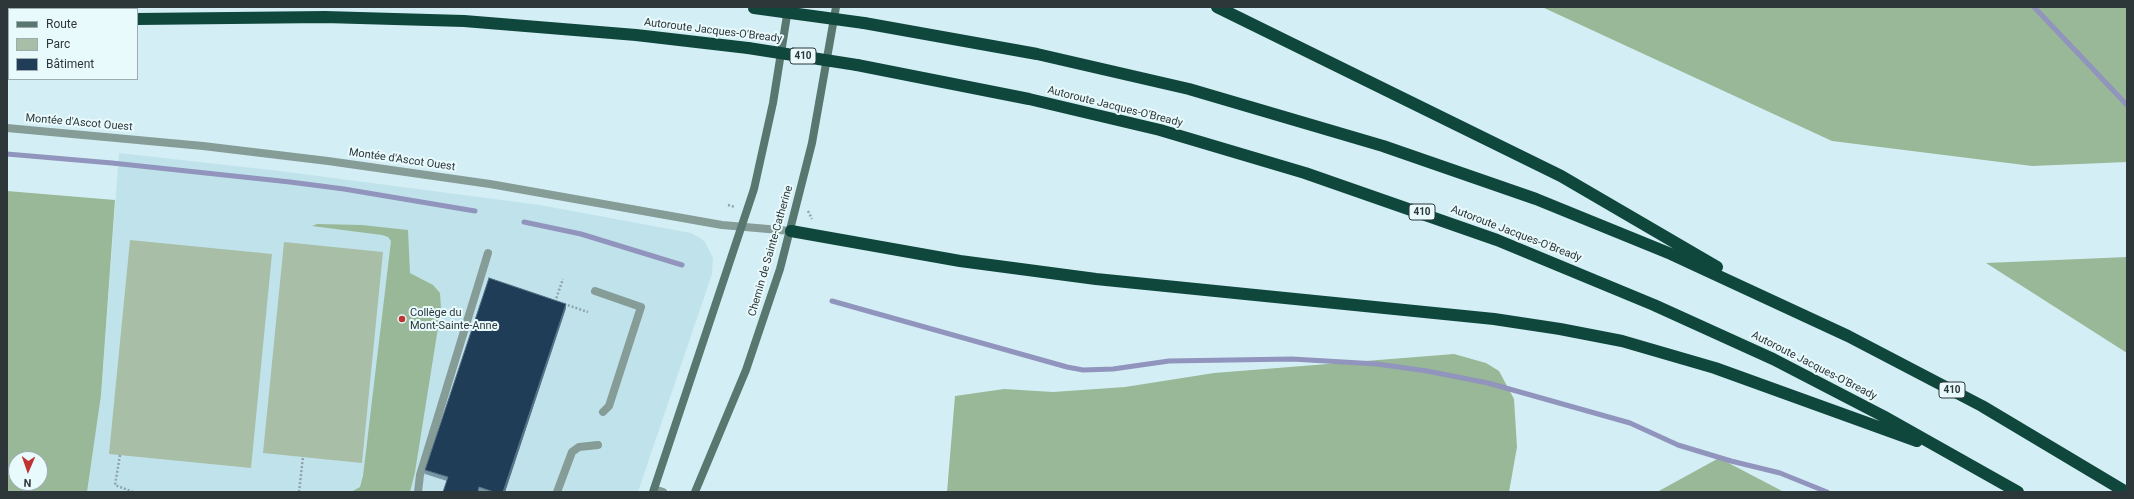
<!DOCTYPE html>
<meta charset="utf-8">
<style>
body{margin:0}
#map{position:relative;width:2134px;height:499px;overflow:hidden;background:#d3eff5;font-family:Roboto,sans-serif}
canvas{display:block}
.frame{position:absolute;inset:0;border:8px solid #2d373a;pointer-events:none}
.legend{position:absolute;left:8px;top:8px;width:130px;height:72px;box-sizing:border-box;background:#e9fafd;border:1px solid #9eacaf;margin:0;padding:5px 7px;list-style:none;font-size:12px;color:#2d373a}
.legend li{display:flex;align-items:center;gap:8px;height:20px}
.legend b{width:20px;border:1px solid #9eacaf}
.north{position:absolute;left:8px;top:451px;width:40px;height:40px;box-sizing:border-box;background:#e9fafd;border:1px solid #9eacaf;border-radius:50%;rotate:182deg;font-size:11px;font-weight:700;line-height:16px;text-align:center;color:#2d373a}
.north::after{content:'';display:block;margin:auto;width:14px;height:18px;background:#c13232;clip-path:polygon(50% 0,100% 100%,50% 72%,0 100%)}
</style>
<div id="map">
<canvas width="2134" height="499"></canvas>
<div class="frame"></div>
<ul class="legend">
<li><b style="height:5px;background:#57776f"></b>Route</li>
<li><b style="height:11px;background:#a8bea7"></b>Parc</li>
<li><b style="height:11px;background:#1f3d57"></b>Bâtiment</li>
</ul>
<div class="north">N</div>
</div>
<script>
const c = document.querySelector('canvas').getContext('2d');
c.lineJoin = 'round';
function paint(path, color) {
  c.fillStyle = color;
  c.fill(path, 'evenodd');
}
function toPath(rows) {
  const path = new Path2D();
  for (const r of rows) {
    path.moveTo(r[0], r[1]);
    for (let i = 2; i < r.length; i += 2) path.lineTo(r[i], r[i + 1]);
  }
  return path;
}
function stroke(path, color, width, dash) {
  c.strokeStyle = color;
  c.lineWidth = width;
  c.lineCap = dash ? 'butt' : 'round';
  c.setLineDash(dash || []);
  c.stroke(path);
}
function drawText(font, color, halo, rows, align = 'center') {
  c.font = font + ' Roboto,sans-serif';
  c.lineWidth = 4;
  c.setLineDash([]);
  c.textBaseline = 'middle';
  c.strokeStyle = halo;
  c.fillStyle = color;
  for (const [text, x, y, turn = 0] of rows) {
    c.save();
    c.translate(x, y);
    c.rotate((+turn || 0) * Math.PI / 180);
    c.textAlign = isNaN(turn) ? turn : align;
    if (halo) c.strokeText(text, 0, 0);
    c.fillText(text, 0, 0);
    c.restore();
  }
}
paint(toPath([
 [119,153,280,171,540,205,691,233,699,237,705,242,713,258,712,274,638,492,72,492,101,395]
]), '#c0e3eb');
paint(toPath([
 [130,240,272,254,251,468,109,454],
 [284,242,383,252,362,463,263,453]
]), '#a8bea7');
paint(toPath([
 [1542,7,2127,7,2127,162,2032,166,1832,141],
 [7,191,115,200,101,395,87,492,7,492],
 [16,459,40,459,40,483,16,483],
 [317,224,362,225,408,230,410,273,433,285,440,293,441,309,415,472,410,492,351,492,360,487,363,476,391,241,388,237,382,235,312,226],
 [2127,257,2127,353,1986,263],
 [1454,354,1486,363,1499,371,1514,399,1517,447,1509,492,947,492,955,396,1004,389,1053,392,1125,387,1214,373],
 [1719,458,1784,492,1657,492]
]), '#99b897');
stroke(toPath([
 [2034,7,2127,105],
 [7,154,112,163,290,182,344,189,475,211],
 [524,222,581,234,682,265],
 [832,301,1067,367,1083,370,1113,369,1169,361,1292,359,1377,364,1427,371,1488,383,1630,423,1678,445,1731,461,1780,473,1827,492]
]), '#9194bc', 5);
stroke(toPath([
 [728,205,735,207],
 [808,211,812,219],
 [555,302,563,279],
 [564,304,588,312],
 [120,455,115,485,133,492],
 [299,492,303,457]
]), '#8fa4a8', 2.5, [2, 2]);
stroke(toPath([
 [595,291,641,307,609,406,603,412],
 [654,489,663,492],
 [418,492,420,475,488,253],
 [557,492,572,452,579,447,598,445]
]), '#869c97', 8);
stroke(toPath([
 [7,128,203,146,328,161,490,184,722,225,791,231]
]), '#869c97', 8);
stroke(toPath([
 [653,492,754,189,773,103,788,9],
 [695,492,746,370,780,269,812,143,836,7]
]), '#57776f', 8);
stroke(toPath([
 [1217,7,1561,176,1717,267],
 [137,19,325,17,464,21,636,35,748,48],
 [7,21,9,21],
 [864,23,1037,54,1189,89,1383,146,1536,199,1671,254,1848,336,1982,406,2126,492],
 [857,65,1029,99,1160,130,1305,173,1497,240,1654,305,1773,359,1883,416,2018,492],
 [791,231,960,261,1096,279,1494,319,1560,329,1622,341,1715,368,1917,441]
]), '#10473d', 12);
stroke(toPath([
 [754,8,864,23],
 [748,48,857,65]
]), '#10473d', 12);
paint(toPath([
 [566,308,505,492,443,492,447,481,425,474,425,470]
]), '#7996a6');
paint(toPath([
 [566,304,566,308,505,492,503,492]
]), '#557286');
const building = toPath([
 [489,278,566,304,503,492,494,492,479,487,478,492,443,492,448,477,425,470,489,278]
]);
paint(building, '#1f3d57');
stroke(building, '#557286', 1);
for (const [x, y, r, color] of [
 [402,319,4,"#c13232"]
]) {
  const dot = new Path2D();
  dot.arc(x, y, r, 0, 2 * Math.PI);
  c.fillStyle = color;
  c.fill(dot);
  stroke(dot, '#e9fafd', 1.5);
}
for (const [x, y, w] of [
 [803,56,26],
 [1422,212,26],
 [1952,390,26]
]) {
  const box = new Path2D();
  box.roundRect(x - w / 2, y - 8, w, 16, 3);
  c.fillStyle = '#e9fafd';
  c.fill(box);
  stroke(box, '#2d373a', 1);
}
drawText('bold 10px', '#2d373a', null, [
 ["410",803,56],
 ["410",1422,212],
 ["410",1952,390]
]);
drawText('11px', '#2d373a', '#e9fafd', [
 ["Autoroute Jacques-O'Bready",713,31,7],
 ["Autoroute Jacques-O'Bready",1115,107,14],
 ["Montée d'Ascot Ouest",79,123,5],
 ["Montée d'Ascot Ouest",402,160,8],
 ["Autoroute Jacques-O'Bready",1516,234,21],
 ["Chemin de Sainte-Catherine",771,251,-74],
 ["Autoroute Jacques-O'Bready",1814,366,27]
]);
drawText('11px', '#2d373a', '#e9fafd', [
 ["Collège du",410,313],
 ["Mont-Sainte-Anne",410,326]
], 'left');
</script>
